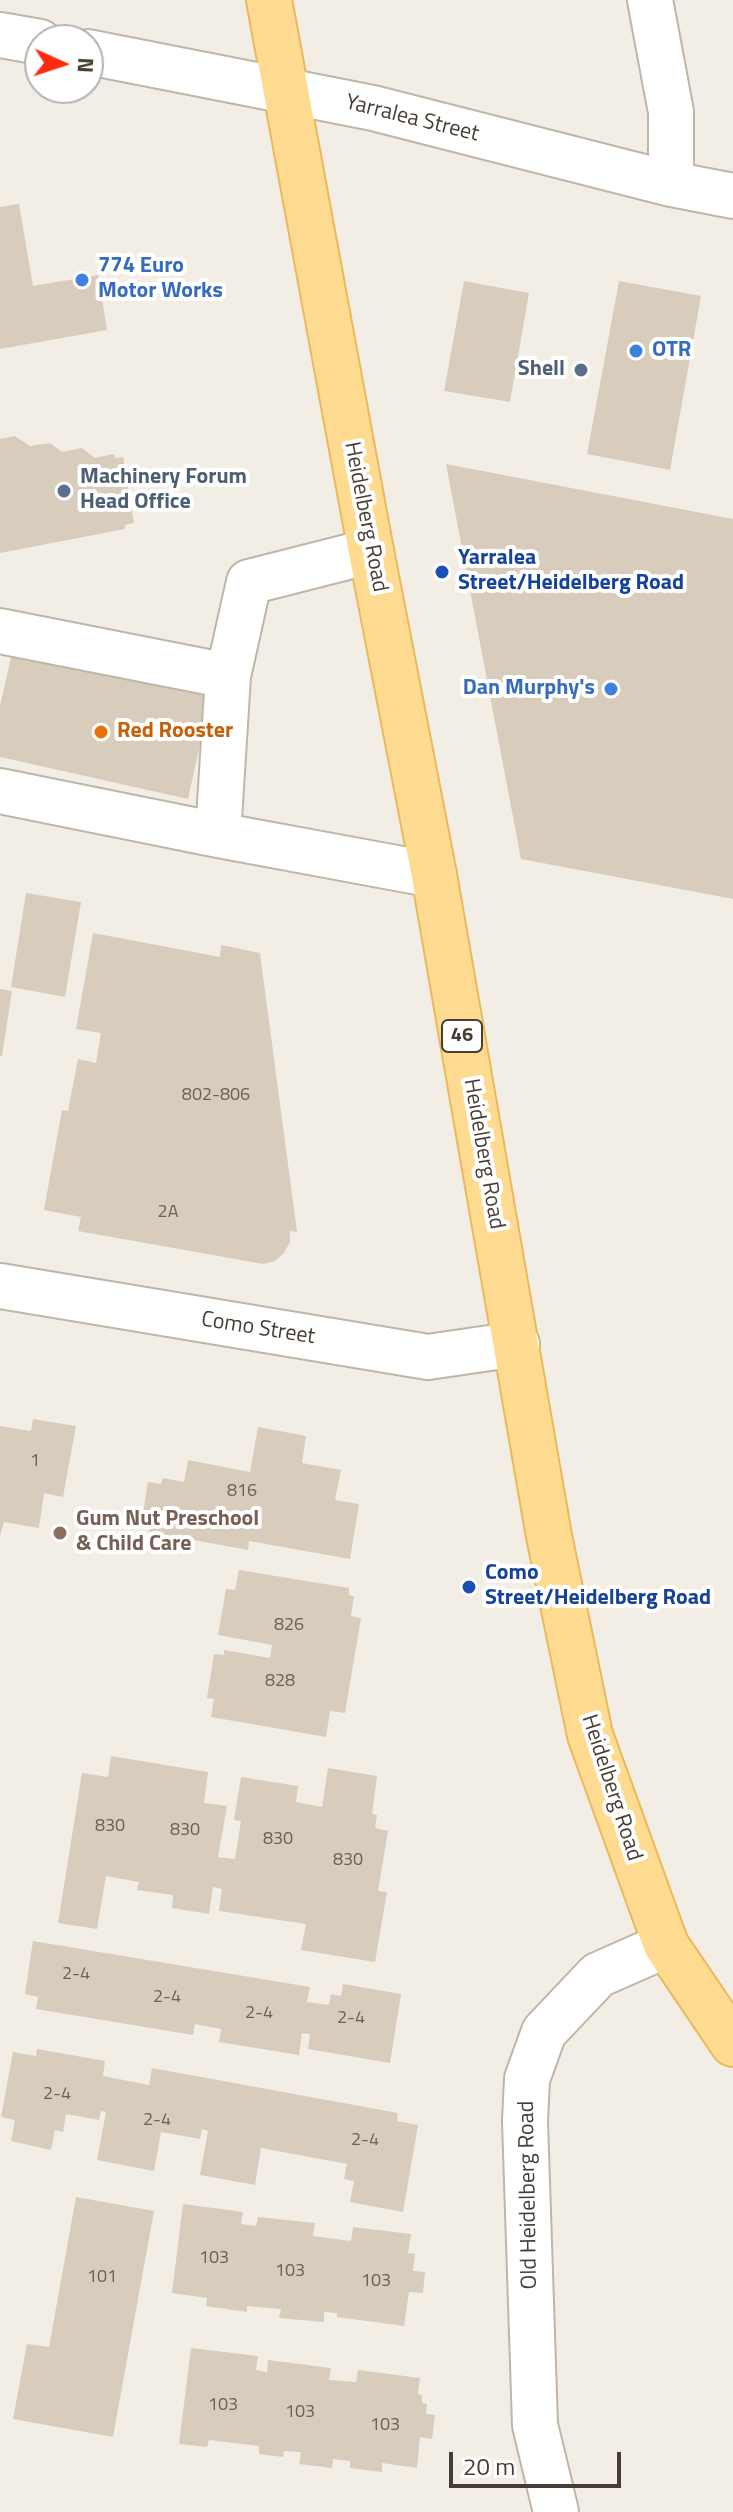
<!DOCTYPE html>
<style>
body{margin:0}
#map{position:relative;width:733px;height:2512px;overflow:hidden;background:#f3eee5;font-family:"Titillium Web",sans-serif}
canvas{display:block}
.north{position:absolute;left:24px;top:24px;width:80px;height:80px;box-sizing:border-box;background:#fff;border:2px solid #b5b2ae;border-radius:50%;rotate:93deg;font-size:22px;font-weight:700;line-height:32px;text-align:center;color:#463e34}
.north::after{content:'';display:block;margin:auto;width:28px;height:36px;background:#ff2a10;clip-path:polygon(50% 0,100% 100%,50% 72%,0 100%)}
.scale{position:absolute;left:449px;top:2452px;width:172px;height:36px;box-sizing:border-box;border:4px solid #463e34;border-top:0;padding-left:10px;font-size:24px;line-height:28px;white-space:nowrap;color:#463e34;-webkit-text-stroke:6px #fff;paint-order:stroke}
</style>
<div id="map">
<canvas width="733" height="2512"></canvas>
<div class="north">N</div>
<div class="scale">20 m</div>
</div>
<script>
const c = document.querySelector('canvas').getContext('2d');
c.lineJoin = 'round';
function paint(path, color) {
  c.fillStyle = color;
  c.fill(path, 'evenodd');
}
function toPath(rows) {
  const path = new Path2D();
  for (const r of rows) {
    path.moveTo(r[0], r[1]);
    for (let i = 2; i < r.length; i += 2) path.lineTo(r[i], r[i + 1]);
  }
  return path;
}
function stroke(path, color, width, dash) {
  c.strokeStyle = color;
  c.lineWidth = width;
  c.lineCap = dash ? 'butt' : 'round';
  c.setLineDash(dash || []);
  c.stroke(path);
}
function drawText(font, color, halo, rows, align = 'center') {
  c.font = font + ' "Titillium Web",sans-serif';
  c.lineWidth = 8;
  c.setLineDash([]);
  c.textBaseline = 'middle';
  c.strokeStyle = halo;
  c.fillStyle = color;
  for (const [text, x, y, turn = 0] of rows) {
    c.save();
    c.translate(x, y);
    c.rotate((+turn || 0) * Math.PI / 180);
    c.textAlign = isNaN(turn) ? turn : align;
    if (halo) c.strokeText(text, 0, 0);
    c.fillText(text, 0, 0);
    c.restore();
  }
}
paint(toPath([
 [19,204,33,286,98,275,107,330,0,349,0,207],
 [464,281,529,293,510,402,444,391],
 [619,281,701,296,670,470,587,454],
 [15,436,30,446,50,443,62,452,82,448,95,458,114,454,115,458,123,457,134,523,125,525,125,529,0,553,0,439],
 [446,464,733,519,733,899,521,859],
 [15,640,213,686,188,799,0,757,0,706],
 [26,893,81,902,65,997,11,987],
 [93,933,220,957,221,945,260,953,297,1232,290,1231,290,1242,284,1253,275,1261,263,1264,78,1231,81,1217,44,1210,62,1110,68,1111,78,1059,96,1063,101,1033,76,1029],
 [0,989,12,991,2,1056,0,1056],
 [33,1419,76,1426,63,1497,44,1493,39,1528,4,1522,0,1536,0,1426,31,1431],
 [258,1427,306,1436,302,1463,341,1470,335,1500,359,1504,350,1559,249,1541,248,1550,149,1532,150,1527,141,1526,148,1482,161,1484,163,1478,184,1482,188,1460,250,1472],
 [239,1570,349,1588,349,1595,354,1596,351,1616,361,1618,345,1713,330,1711,326,1737,211,1717,214,1699,207,1698,214,1654,224,1655,224,1650,270,1658,271,1652,272,1645,218,1635,226,1589,235,1590],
 [111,1756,208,1772,204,1803,227,1806,218,1857,235,1859,241,1821,234,1820,241,1777,298,1786,296,1802,322,1807,328,1768,377,1776,372,1814,377,1815,375,1828,388,1831,378,1891,387,1892,375,1962,301,1950,306,1924,219,1911,222,1889,213,1887,209,1914,172,1908,173,1895,137,1890,139,1882,106,1876,97,1929,58,1923,82,1773,108,1777],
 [33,1941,310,1987,307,2002,329,2005,331,1994,341,1996,343,1984,401,1994,390,2063,308,2049,310,2034,302,2033,299,2055,219,2042,221,2029,210,2027,195,2024,193,2035,36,2009,38,1997,25,1994],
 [37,2049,105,2061,103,2076,149,2085,152,2068,398,2113,397,2121,418,2125,403,2212,350,2202,354,2181,344,2179,347,2164,261,2148,255,2185,200,2175,208,2131,202,2129,200,2139,161,2132,154,2171,97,2160,106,2112,101,2111,99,2120,66,2114,63,2132,55,2130,51,2150,11,2141,15,2120,1,2117,13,2052,36,2056],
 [76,2197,154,2211,113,2437,13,2419,27,2344,49,2347],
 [183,2204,243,2212,241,2224,256,2226,258,2217,315,2223,313,2236,351,2241,353,2227,411,2234,408,2253,415,2254,413,2271,425,2272,423,2293,409,2292,404,2326,337,2317,337,2313,324,2312,324,2322,279,2318,281,2309,247,2306,247,2312,206,2306,207,2298,172,2293],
 [191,2348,258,2356,256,2370,267,2372,268,2360,331,2368,329,2380,342,2381,356,2382,358,2370,420,2378,418,2394,422,2395,422,2403,427,2404,426,2414,435,2415,432,2439,420,2437,417,2468,382,2463,382,2472,350,2468,350,2461,333,2459,332,2468,299,2464,301,2452,284,2451,283,2457,259,2454,259,2446,209,2440,207,2447,179,2444]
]), '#d8ccbc');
const minor = toPath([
 [650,0,671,112,671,184],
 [0,35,40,42],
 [88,52,373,108,671,184,733,196],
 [0,631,228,676],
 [0,791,218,835,434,875],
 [218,835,228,676,249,582,371,551],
 [0,1286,428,1357,517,1344],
 [556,2512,535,2425,525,2121,527,2079,544,2032,598,1975,666,1945]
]);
const major = toPath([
 [269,0,371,551,434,875,549,1536,590,1735,666,1945,733,2044]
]);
stroke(minor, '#bfb6a7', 48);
stroke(major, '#eab95c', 48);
stroke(minor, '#fff', 44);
stroke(major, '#ffdb92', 44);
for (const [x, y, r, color] of [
 [82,280,8,"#3f7fe0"],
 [636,351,8,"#3f7fe0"],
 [581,370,8,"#5c6f8a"],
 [64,491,8,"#5c6f8a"],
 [442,572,8,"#1a4fb4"],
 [611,689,8,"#3f7fe0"],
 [101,732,8,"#e8710a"],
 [60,1533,8,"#8d6e63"],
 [469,1587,8,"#1a4fb4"]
]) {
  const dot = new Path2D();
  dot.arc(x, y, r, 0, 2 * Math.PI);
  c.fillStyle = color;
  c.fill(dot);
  stroke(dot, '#fff', 3);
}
drawText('18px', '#6a6256', null, [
 ["802-806",216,1096],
 ["2A",168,1213],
 ["1",35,1462],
 ["816",242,1492],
 ["826",289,1626],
 ["828",280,1682],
 ["830",110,1827],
 ["830",185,1831],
 ["830",278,1840],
 ["830",348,1861],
 ["2-4",76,1975],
 ["2-4",167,1998],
 ["2-4",259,2014],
 ["2-4",351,2019],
 ["2-4",57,2095],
 ["2-4",157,2121],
 ["2-4",365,2141],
 ["103",214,2259],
 ["103",290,2272],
 ["101",102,2278],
 ["103",376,2282],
 ["103",223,2406],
 ["103",300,2413],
 ["103",385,2426]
]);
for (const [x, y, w] of [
 [462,1036,40]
]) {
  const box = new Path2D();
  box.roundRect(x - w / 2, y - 16, w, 32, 6);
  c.fillStyle = '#fff';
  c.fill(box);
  stroke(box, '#463e34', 2);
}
drawText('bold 20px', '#463e34', null, [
 ["46",462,1036]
]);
drawText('22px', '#463e34', '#fff', [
 ["Yarralea Street",412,119,14],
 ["Heidelberg Road",365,517,79],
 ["Heidelberg Road",483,1154,80],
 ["Como Street",258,1329,9],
 ["Heidelberg Road",611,1788,72],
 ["Old Heidelberg Road",529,2195,-91]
]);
drawText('bold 22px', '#366cbe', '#fff', [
 ["774 Euro",98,267],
 ["Motor Works",98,292],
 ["OTR",652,351],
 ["Dan Murphy's",595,689,"right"]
], 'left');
drawText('bold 22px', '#4e5e75', '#fff', [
 ["Shell",565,370],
 ["Machinery Forum",80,478,"left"],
 ["Head Office",80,503,"left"]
], 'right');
drawText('bold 22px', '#164399', '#fff', [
 ["Yarralea",458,559],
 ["Street/Heidelberg Road",458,584],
 ["Como",485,1574],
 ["Street/Heidelberg Road",485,1599]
], 'left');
drawText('bold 22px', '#c56008', '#fff', [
 ["Red Rooster",117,732]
], 'left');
drawText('bold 22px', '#785e54', '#fff', [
 ["Gum Nut Preschool",76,1520],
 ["& Child Care",76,1545]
], 'left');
</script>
